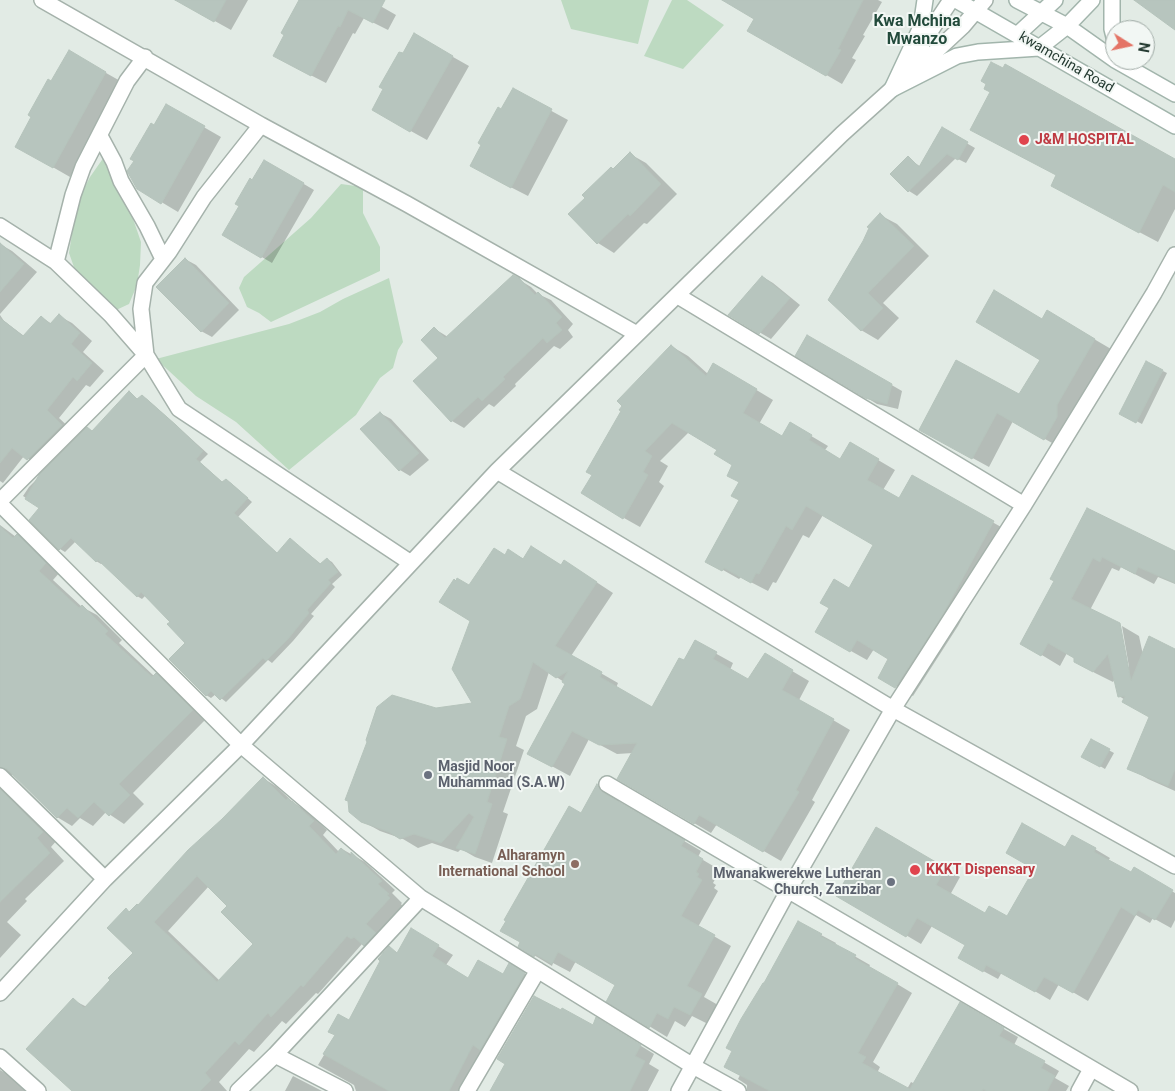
<!DOCTYPE html>
<style>
body{margin:0}
#map{position:relative;width:1175px;height:1091px;overflow:hidden;background:#e2ebe5;font-family:Roboto,sans-serif}
canvas{display:block}
.north{position:absolute;left:1105px;top:20px;width:50px;height:50px;box-sizing:border-box;background:#f2f7f4;border:1px solid #a0aba6;border-radius:50%;rotate:100deg;font-size:14px;font-weight:700;line-height:20px;text-align:center;color:#243a31}
.north::after{content:'';display:block;margin:auto;width:18px;height:22px;background:#e47466;clip-path:polygon(50% 0,100% 100%,50% 72%,0 100%)}
</style>
<div id="map">
<canvas width="1175" height="1091"></canvas>
<div class="north">N</div>
</div>
<script>
const c = document.querySelector('canvas').getContext('2d');
c.lineJoin = 'round';
function paint(path, color) {
  c.fillStyle = color;
  c.fill(path, 'evenodd');
}
function toPath(rows) {
  const path = new Path2D();
  for (const r of rows) {
    path.moveTo(r[0], r[1]);
    for (let i = 2; i < r.length; i += 2) path.lineTo(r[i], r[i + 1]);
  }
  return path;
}
function stroke(path, color, width, dash) {
  c.strokeStyle = color;
  c.lineWidth = width;
  c.lineCap = dash ? 'butt' : 'round';
  c.setLineDash(dash || []);
  c.stroke(path);
}
function drawText(font, color, halo, rows, align = 'center') {
  c.font = font + ' Roboto,sans-serif';
  c.lineWidth = 4;
  c.setLineDash([]);
  c.textBaseline = 'middle';
  c.strokeStyle = halo;
  c.fillStyle = color;
  for (const [text, x, y, turn = 0] of rows) {
    c.save();
    c.translate(x, y);
    c.rotate((+turn || 0) * Math.PI / 180);
    c.textAlign = isNaN(turn) ? turn : align;
    if (halo) c.strokeText(text, 0, 0);
    c.fillText(text, 0, 0);
    c.restore();
  }
}
paint(toPath([
 [561,0,649,0,638,44,571,29],
 [672,0,687,0,724,25,683,69,644,56],
 [104,157,120,186,132,216,141,242,140,265,137,285,129,304,114,311,75,270,69,253,77,202,90,177],
 [341,184,363,187,363,213,380,247,380,271,271,322,259,313,247,307,239,288,244,277,311,218],
 [389,278,403,342,398,350,393,368,380,378,356,415,289,470,236,422,196,396,156,359,289,324,320,312,343,299]
]), '#bddac1');
paint(toPath([
 [177,0,248,0,231,30],
 [300,0,370,0,396,15,388,30,364,18,355,34,353,33,326,83,289,64],
 [724,0,878,0,882,2,863,35,865,36,852,58,856,60,842,84,749,30,756,19],
 [414,35,469,66,427,140,373,110],
 [69,52,122,82,70,177,16,146],
 [1003,70,1175,161,1175,209,1158,242,1071,196,1058,176],
 [513,90,568,120,528,196,487,175,502,111],
 [167,106,221,137,178,212,138,188,155,127],
 [942,129,975,148,966,163,956,158,917,196,909,191,892,174,908,158,921,167],
 [630,154,646,163,677,194,647,224,644,223,614,253,598,243,570,214],
 [265,161,314,190,272,263,224,235],
 [880,215,897,224,929,256,883,303,899,318,878,340,861,330],
 [0,244,12,251,37,272,0,314],
 [185,259,196,265,239,310,212,337,201,331],
 [513,276,531,287,538,294,551,300,573,324,568,330,573,337,560,349,554,346,515,384,516,386,494,407,489,404,464,428,452,421,435,329,448,337],
 [763,277,773,283,800,305,771,339,730,315],
 [1048,312,1111,349,1072,414,1061,448,1013,421,989,467,936,438,1020,396,1042,359],
 [0,315,4,321,24,336,41,317,52,324,59,316,72,323,92,341,83,352,104,371,90,387,86,385,59,418,75,433,41,467,24,456,3,483,0,481],
 [808,337,902,391,898,409,877,404,797,355],
 [671,346,688,356,708,374,730,374,773,400,759,424,782,438,791,424,828,446,825,450,841,460,851,444,895,470,883,490,899,500,912,477,1010,532,958,626,913,696,880,677,890,659,874,649,867,660,817,632,850,589,874,545,823,515,809,538,803,535,776,583,773,582,768,591,741,577,739,579,707,561,741,500,740,482,734,464,718,450,689,432,660,461,668,466,659,482,664,486,640,527,624,518],
 [1163,371,1167,373,1142,424,1121,413],
 [129,393,138,400,142,396,147,399,208,454,200,462,223,483,226,480,231,483,252,502,238,517,278,554,290,539,321,564,327,559,332,562,342,575,332,584,335,587,311,614,314,616,293,641,272,663,268,660,226,702,216,694,211,698,206,695,186,643,172,622,146,595,142,599,137,596,102,563,101,564,96,561,76,541,65,552,60,549,31,520,41,508,23,496,29,487,87,429,93,432],
 [380,413,391,419,429,460,410,476,400,470],
 [1088,509,1175,553,1175,584,1158,577,1154,584,1121,567,1119,571,1112,568,1090,610,1127,667,1129,667,1122,626,1139,636,1143,655,1175,650,1175,791,1148,779,1129,768,1151,717,1119,696,1115,679,1113,682,1095,673,1076,662,1075,658,1067,653,1060,666,1022,643,1056,581],
 [0,525,16,537,17,536,31,544,60,572,53,580,82,607,97,615,122,640,119,643,154,676,156,674,170,683,206,719,133,793,144,804,124,824,106,812,93,826,80,818,72,826,57,817,13,774,7,778,57,840,51,847,64,861,25,899,27,901,7,922,21,935,0,958],
 [532,547,562,566,581,572,613,593,571,656,618,683,616,688,653,708,684,662,695,642,733,663,730,670,748,680,765,655,809,681,799,700,850,730,812,800,815,802,781,861,717,824,711,833,619,779,633,753,617,754,589,739,570,776,546,763,567,684,549,672,537,709,526,716,516,746,524,750,503,812,508,814,492,863,475,857,461,849,458,852,432,843,418,848,403,839,380,831,362,821,436,710,474,704,470,586,506,556,509,551,524,559],
 [1092,741,1114,753,1105,769,1083,756],
 [263,778,277,787,294,803,307,811,327,830,323,835,339,852,342,849,365,862,395,890,392,893,402,903,401,904,403,907,366,947,362,944,318,994,316,993,286,1024,282,1021,254,1052,249,1049,219,1082,227,1091,78,1091,73,1000,87,1007,135,953,126,910,130,912,139,906],
 [209,886,229,906,255,944,220,981,168,931],
 [598,786,614,795,620,803,701,851,698,857,720,870,713,883,716,885,714,888,718,891,698,927,731,946,704,997,718,1005,708,1024,692,1016,685,1027,675,1021,667,1037,608,1001,617,985,576,961,570,972,553,963,552,966,519,946,582,815],
 [876,829,960,877,950,895,985,915,1007,917,1066,849,1073,836,1110,858,1108,861,1131,874,1134,869,1175,893,1175,920,1171,928,1153,918,1150,923,1136,915,1088,1001,1059,984,1050,1000,1002,972,998,979,974,966,966,945,932,926,921,944,838,895],
 [821,935,836,943,835,945,870,965,869,967,912,993,873,1062,880,1067,877,1073,907,1089,911,1082,915,1084,960,1004,1018,1037,1014,1045,1059,1071,1055,1078,1069,1086,1066,1091,747,1091,747,1085,738,1079,740,1075,733,1051,728,1048],
 [425,938,453,955,446,965,469,979,523,973,539,982,467,1091,356,1091,354,1085,318,1065,336,1035,350,1022,389,948,398,953],
 [593,1026,612,1028,654,1054,649,1064,659,1070,648,1091,491,1091],
 [0,1070,9,1075,27,1091,0,1091],
 [293,1076,322,1091,285,1091]
]), '#0003');
const building = toPath([
 [175,0,226,0,214,22,175,0],
 [299,0,385,0,373,23,348,10,340,27,338,26,311,76,273,56,284,35,281,33,299,0],
 [722,0,863,0,838,49,841,50,826,76,747,31,754,19,722,0],
 [1134,0,1175,0,1175,30,1134,0],
 [414,33,453,56,410,132,372,110,383,89,379,87,399,52,403,53,414,33],
 [69,50,106,72,53,168,15,147,31,117,28,115,48,79,51,81,69,50],
 [991,62,1003,68,1005,64,1175,159,1175,192,1163,185,1139,233,1051,186,1056,175,970,130,990,92,984,89,986,84,981,81,991,62],
 [513,88,552,109,511,188,470,166,481,145,478,143,498,107,501,109,513,88],
 [166,104,205,126,161,204,137,189,127,171,134,161,130,159,151,123,154,125,166,104],
 [942,127,968,142,958,160,947,154,908,192,890,174,908,156,919,167,942,127],
 [630,152,661,184,630,216,628,214,597,244,568,214,585,198,582,195,611,167,613,169,630,152],
 [264,160,304,183,261,258,222,235,239,206,235,204,250,178,252,180,264,160],
 [880,213,914,246,868,293,883,308,861,331,828,300,863,241,869,228,867,227,880,213],
 [0,243,24,264,0,292,0,243],
 [185,258,229,303,201,332,156,287,185,258],
 [513,275,519,278,535,295,538,292,562,317,556,323,562,330,547,343,543,338,503,377,505,379,482,401,478,397,451,422,413,381,438,358,421,340,434,327,445,338,513,275],
 [762,276,790,298,759,334,728,315,762,276],
 [994,290,1042,319,1047,310,1095,339,1057,405,1057,417,1044,440,997,413,972,459,919,430,956,360,1019,394,1040,360,976,322,994,290],
 [59,314,80,333,71,344,92,363,77,381,73,377,47,410,62,425,27,460,12,448,0,463,0,318,23,336,41,316,50,324,59,314],
 [807,335,892,384,887,404,865,398,795,356,807,335],
 [671,345,706,376,713,363,757,389,743,413,782,436,790,422,812,435,809,440,840,459,850,442,879,459,867,480,899,498,912,475,994,521,942,616,895,688,878,678,888,659,857,640,850,652,815,632,829,608,820,603,834,579,849,588,873,545,806,506,792,530,786,526,759,574,756,573,751,583,724,568,722,571,705,562,739,500,731,496,739,482,727,476,732,465,714,454,717,450,672,423,645,451,652,456,643,472,648,475,623,519,581,493,592,475,586,472,621,411,619,410,622,406,617,401,671,345],
 [1146,361,1163,370,1136,423,1119,414,1146,361],
 [129,391,137,399,142,395,176,425,203,451,196,459,222,482,226,479,248,498,234,513,277,553,290,538,320,564,327,558,338,572,328,580,331,583,307,610,309,613,288,639,266,661,263,658,220,700,211,691,206,696,169,659,185,643,167,624,170,622,141,592,137,597,98,560,96,562,71,538,59,550,29,520,39,508,25,499,39,475,87,427,92,431,129,391],
 [380,412,419,453,399,471,360,429,380,412],
 [1087,508,1175,551,1175,583,1138,567,1135,574,1102,557,1100,562,1093,558,1071,599,1120,623,1131,681,1149,636,1175,649,1175,769,1168,786,1127,769,1149,717,1122,702,1125,696,1118,697,1108,654,1093,672,1074,662,1074,658,1048,643,1041,656,1020,644,1054,581,1050,579,1087,508],
 [0,526,13,538,17,534,46,563,39,571,79,608,82,605,108,631,105,634,152,677,156,673,193,710,119,784,130,795,109,816,94,802,78,818,67,808,57,818,7,769,0,767,0,526],
 [531,546,561,565,564,560,597,582,555,646,602,672,600,677,652,707,679,658,684,660,695,640,717,652,713,659,748,679,765,653,793,670,782,690,834,719,796,790,799,792,763,852,699,815,694,824,617,779,637,743,599,745,572,731,552,767,527,754,565,684,562,682,568,671,556,678,533,662,520,699,509,706,499,737,507,739,487,802,492,804,475,854,456,848,474,817,469,813,441,843,414,834,400,839,389,832,361,822,349,812,348,801,345,800,367,742,366,740,377,707,392,695,436,708,472,703,452,669,470,621,439,602,454,579,456,581,457,578,469,585,494,548,505,555,508,549,523,559,531,546],
 [1091,739,1110,749,1100,767,1081,757,1091,739],
 [263,777,286,800,288,798,291,802,292,801,314,821,309,826,336,854,341,848,351,857,351,852,382,881,378,884,389,894,387,895,390,898,366,924,376,933,364,946,354,937,351,939,347,936,303,987,301,985,271,1017,268,1013,239,1045,235,1041,205,1073,211,1080,200,1091,72,1091,26,1049,73,998,84,1008,110,980,108,978,133,953,107,928,126,908,129,912,137,904,138,905,188,850,222,819,263,777],
 [197,876,227,906,221,912,253,944,217,982,154,922,197,876],
 [597,784,602,792,685,840,681,846,703,859,696,872,699,874,697,877,702,880,681,916,715,935,687,986,702,994,690,1015,674,1007,668,1019,657,1013,649,1028,606,1002,615,985,558,952,552,964,535,954,534,957,518,947,520,942,500,931,506,921,504,920,569,806,581,813,597,784],
 [0,789,43,832,37,838,50,853,0,902,0,789],
 [1022,823,1065,847,1072,835,1096,848,1094,852,1131,872,1134,867,1173,890,1155,920,1138,910,1135,916,1121,907,1073,993,1044,977,1035,992,986,965,983,972,958,958,965,945,917,918,906,937,836,896,876,827,946,868,936,885,985,913,989,906,1007,916,1034,869,1006,853,1022,823],
 [798,921,822,934,820,936,856,955,854,958,898,983,858,1053,866,1057,862,1063,910,1089,960,1002,1004,1028,999,1036,1045,1061,1041,1068,1055,1076,1047,1091,987,1091,983,1089,982,1091,770,1091,724,1067,732,1051,726,1048,741,1019,763,983,764,983,798,921],
 [411,928,439,945,432,956,468,978,478,960,503,974,509,963,525,973,480,1050,473,1045,449,1091,389,1091,323,1054,335,1035,328,1032,338,1014,349,1020,380,961,378,959,389,946,397,953,411,928],
 [534,996,561,1010,562,1008,593,1025,596,1017,641,1045,635,1056,645,1061,630,1091,490,1091,505,1064,497,1059,534,996]
]);
paint(building, '#b7c5be');
stroke(building, '#b5c3bb', 1);
const street = toPath([
 [42,0,261,125,407,204,637,334],
 [913,63,923,42,951,0],
 [100,136,114,162,121,181,147,226,163,259],
 [0,226,56,262,111,315,146,355,179,409,411,563],
 [56,262,73,195,83,167,127,81,145,57],
 [678,296,1024,505],
 [146,355,141,309,145,283,169,252,204,197,261,125],
 [497,471,893,709,1175,866],
 [0,501,146,355],
 [0,504,241,745,421,898,693,1066,738,1091],
 [0,776,105,879],
 [607,784,1130,1091],
 [0,993,105,879,241,745,497,471,842,134,892,89,911,67,934,53,963,26,985,0],
 [275,1055,345,1091],
 [0,1057,38,1091],
 [238,1091,275,1055,421,898],
 [467,1091,538,970],
 [679,1091,788,891,893,709,1024,505,1154,293,1175,255],
 [1079,1091,1091,1069]
]);
const secondary = toPath([
 [956,0,1175,126],
 [1017,0,1067,26,1115,60],
 [1112,0,1112,29,1115,41],
 [1017,35,1055,0],
 [1115,60,1175,94],
 [892,89,957,56,978,52,1039,48,1067,26,1092,0],
 [892,89,921,27,925,0]
]);
stroke(street, '#a5b2ab', 18);
stroke(secondary, '#a2b5ac', 18);
stroke(street, '#fff', 15);
stroke(secondary, '#fff', 15);
for (const [x, y, r, color] of [
 [1024,140,6,"#e0444e"],
 [428,775,5,"#6b7280"],
 [575,864,5,"#8d6e63"],
 [915,870,6,"#e0444e"],
 [891,882,5,"#6b7280"]
]) {
  const dot = new Path2D();
  dot.arc(x, y, r, 0, 2 * Math.PI);
  c.fillStyle = color;
  c.fill(dot);
  stroke(dot, '#f2f7f4', 2);
}
drawText('14px', '#243a31', '#f2f7f4', [
 ["kwamchina Road",1066,63,30]
]);
drawText('bold 14px', '#be3a42', '#f2f7f4', [
 ["J&M HOSPITAL",1035,140],
 ["KKKT Dispensary",926,870]
], 'left');
drawText('bold 14px', '#5b616d', '#f2f7f4', [
 ["Masjid Noor",438,767],
 ["Muhammad (S.A.W)",438,783],
 ["Mwanakwerekwe Lutheran",881,874,"right"],
 ["Church, Zanzibar",881,890,"right"]
], 'left');
drawText('bold 14px', '#785e54', '#f2f7f4', [
 ["Alharamyn",565,856],
 ["International School",565,872]
], 'right');
drawText('bold 16px', '#224a3b', '#f2f7f4', [
 ["Kwa Mchina",917,22],
 ["Mwanzo",917,40]
]);
</script>
